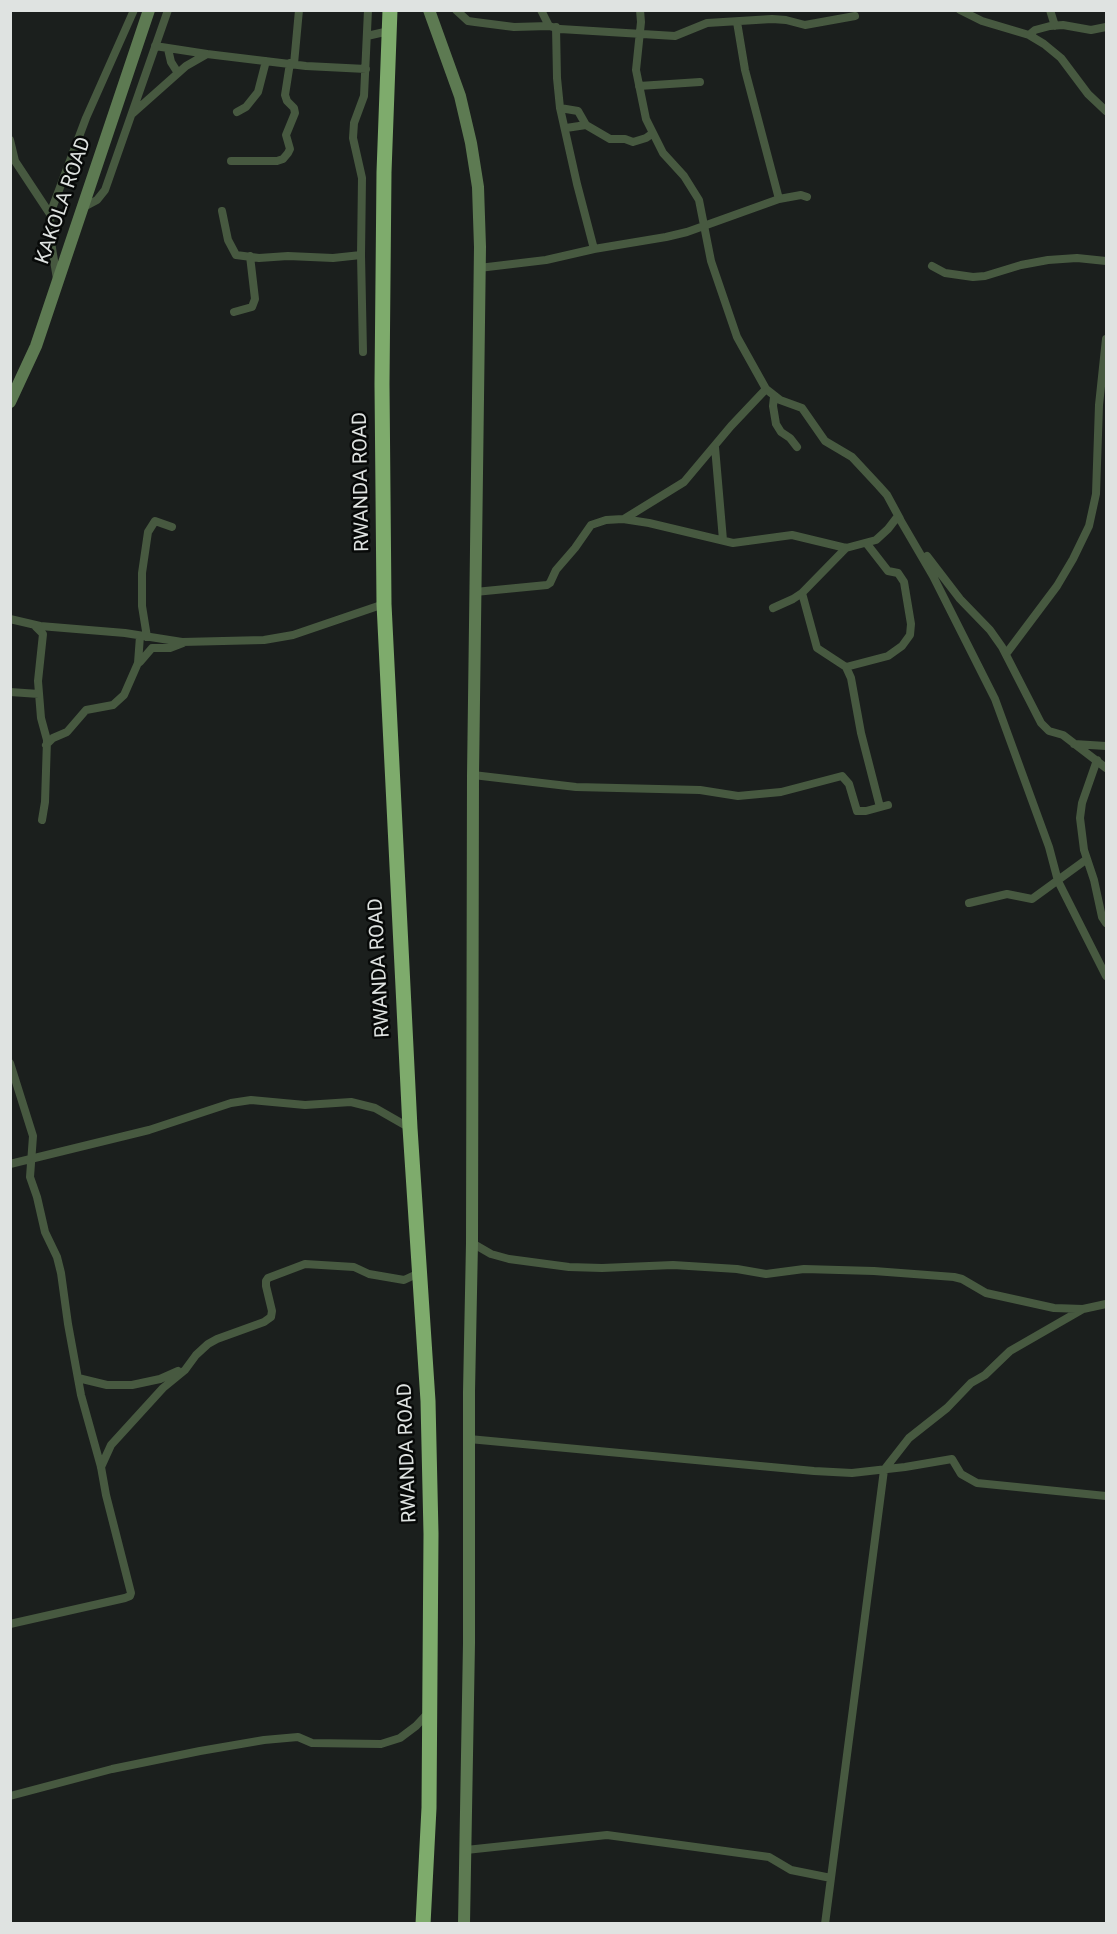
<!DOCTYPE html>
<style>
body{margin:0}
#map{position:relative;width:1117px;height:1934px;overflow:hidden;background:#1b1f1d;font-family:Roboto,sans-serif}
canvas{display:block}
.frame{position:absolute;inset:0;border:12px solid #dfe3e1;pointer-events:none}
</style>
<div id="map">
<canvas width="1117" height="1934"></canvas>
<div class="frame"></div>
</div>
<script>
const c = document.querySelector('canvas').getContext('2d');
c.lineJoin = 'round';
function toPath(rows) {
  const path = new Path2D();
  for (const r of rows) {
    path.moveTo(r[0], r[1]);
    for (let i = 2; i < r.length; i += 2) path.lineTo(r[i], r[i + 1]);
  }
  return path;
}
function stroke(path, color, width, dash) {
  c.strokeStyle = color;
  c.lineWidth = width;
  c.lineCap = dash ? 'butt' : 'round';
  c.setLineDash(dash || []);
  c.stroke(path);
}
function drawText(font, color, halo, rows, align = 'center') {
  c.font = font + ' Roboto,sans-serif';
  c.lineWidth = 5;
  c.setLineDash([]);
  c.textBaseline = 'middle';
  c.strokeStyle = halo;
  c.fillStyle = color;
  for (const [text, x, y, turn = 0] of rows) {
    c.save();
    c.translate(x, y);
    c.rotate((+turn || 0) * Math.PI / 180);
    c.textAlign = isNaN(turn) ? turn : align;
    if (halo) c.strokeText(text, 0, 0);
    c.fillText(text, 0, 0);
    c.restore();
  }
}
stroke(toPath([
 [456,10,468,21,475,22,514,27,549,26],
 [541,10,549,26,560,29,675,36,707,23,772,19,786,20,805,25,855,16],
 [640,10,641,22,636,70,646,119,663,153,684,176,699,200,711,261,737,337,766,389,780,400,802,408,825,441,852,457,879,486,887,495,900,519],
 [960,10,982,21,1029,35,1044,44,1061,58,1088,94,1106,111],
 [1050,10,1055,26],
 [737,22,745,70,779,199],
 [556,27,557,78,560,108,577,184,594,249],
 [1029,35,1035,30,1050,26,1063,25,1091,30,1106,27],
 [367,36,389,31],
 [155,46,207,54],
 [168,49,171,62,178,73],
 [294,64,299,10],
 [639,86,700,82],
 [560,108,578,111,586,125,610,139,625,139,633,142,646,138,653,133],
 [237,112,246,107,258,92,266,61],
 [132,114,186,66,207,54,306,66,366,69],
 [566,128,586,125],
 [10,140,15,161,50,214],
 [231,161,277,161,283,159,288,153,290,149,286,135,295,113,294,108,287,101,285,95,290,63],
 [82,208,97,200,105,190,168,10],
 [222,211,228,240,236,255,259,258,288,256,333,258,361,255],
 [932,266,945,273,973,277,985,276,1021,265,1048,260,1077,258,1106,261],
 [479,268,546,260,594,249,666,237,687,232,779,199,801,195,807,197],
 [57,279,51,242,50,214,86,118,134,10],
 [234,312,252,307,255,299,250,256],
 [363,352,361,255,362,178,353,138,354,123,364,96,368,10],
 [774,397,773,406,776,424,781,432,790,438,797,447],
 [715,447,723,540],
 [624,519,684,482,731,426,766,389],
 [927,556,960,599,990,630,1002,647,1041,723,1049,731,1063,735,1106,768],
 [475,592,547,585,550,583,556,570,575,548,591,525,606,520,623,519,649,523,733,543,792,535,846,548,876,540,888,529,898,516,933,576,995,699,1049,847,1058,881,1106,976],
 [802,593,817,648,846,667,851,678,861,733,880,807],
 [773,608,793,599,802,593,846,548],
 [10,619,40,626,125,633,182,642,264,640,293,635,384,604],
 [36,627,43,634,38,681,41,718,47,740,45,802,42,820],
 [147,637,142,606,142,573,148,532,155,521,172,527],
 [1006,654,1057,586,1073,559,1089,526,1096,494,1099,405,1106,339],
 [140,662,152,648,170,648,183,643],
 [846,667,888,656,902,646,910,635,911,624,904,582,898,573,888,571,867,544],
 [10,692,39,694],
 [1074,744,1106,746],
 [46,745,53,738,67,732,86,710,113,705,124,695,138,663,140,636],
 [1097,760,1082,803,1080,818,1084,850,1094,880,1102,917,1106,923],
 [473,775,576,787,700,790,738,796,781,792,842,776,849,784,857,811,866,811,888,805],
 [969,903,1007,894,1032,899,1087,859],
 [10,1063,33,1136,30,1177,37,1197,45,1232,57,1257,61,1273,68,1324,81,1395,101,1467,106,1495,131,1593,130,1596,125,1598,10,1624],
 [10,1164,149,1130,231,1103,251,1100,305,1105,351,1102,375,1108,410,1128],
 [472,1243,491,1254,509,1259,569,1267,602,1268,673,1265,737,1269,766,1274,804,1269,874,1271,954,1277,962,1279,986,1293,1054,1308,1083,1309,1106,1304],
 [78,1378,107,1385,132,1385,160,1379,178,1371],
 [469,1439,814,1471,852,1473,905,1467,952,1459,961,1474,977,1483,1106,1496],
 [101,1467,111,1445,163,1388,185,1370,196,1355,208,1344,217,1339,264,1322,271,1317,272,1311,266,1286,266,1281,268,1278,305,1264,354,1267,369,1274,404,1280,419,1273],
 [10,1796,112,1769,200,1751,264,1740,298,1737,312,1743,381,1744,400,1738,416,1726,429,1712],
 [466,1850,607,1835,769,1857,791,1870,831,1878],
 [825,1924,884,1470,909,1438,947,1408,971,1383,985,1375,1010,1351,1083,1309]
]), '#475940', 8);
stroke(toPath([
 [429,10,460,96,471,143,478,187,480,247,473,775,472,1243,469,1392,469,1643,464,1924],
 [10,402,36,346,149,10]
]), '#5d7a52', 12);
stroke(toPath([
 [390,10,384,172,382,384,384,604,410,1128,428,1401,431,1534,429,1808,423,1924]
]), '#7eab6c', 15);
drawText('20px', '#dfe3e1', '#070908', [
 ["KAKOLA ROAD",64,201,-71],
 ["RWANDA ROAD",362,482,-91],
 ["RWANDA ROAD",380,968,-93],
 ["RWANDA ROAD",408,1453,-92]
]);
</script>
